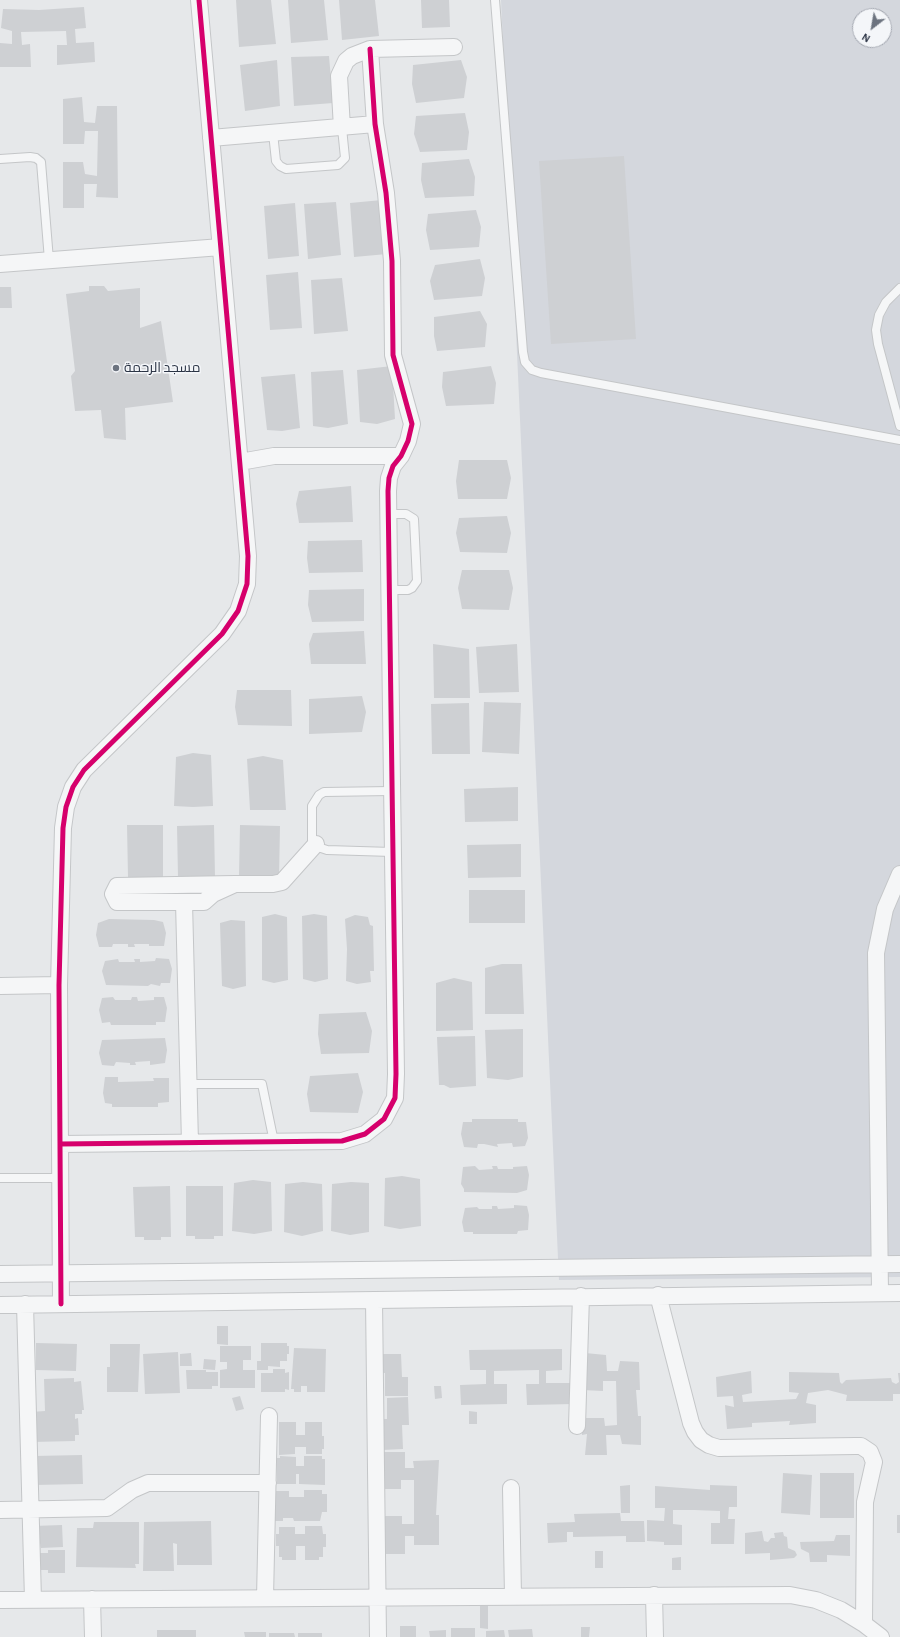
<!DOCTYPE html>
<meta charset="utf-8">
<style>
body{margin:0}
#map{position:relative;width:900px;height:1637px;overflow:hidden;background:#e6e8ea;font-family:"Alegreya Sans",sans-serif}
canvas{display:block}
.north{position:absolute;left:852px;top:8px;width:40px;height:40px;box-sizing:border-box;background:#f4f6f9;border:1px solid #a4a8b1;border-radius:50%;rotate:211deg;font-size:11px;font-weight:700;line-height:16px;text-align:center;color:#2b3445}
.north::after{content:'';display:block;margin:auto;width:14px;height:18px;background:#6c737f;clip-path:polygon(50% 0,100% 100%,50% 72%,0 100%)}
</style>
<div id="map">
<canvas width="900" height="1637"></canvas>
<div class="north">N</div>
</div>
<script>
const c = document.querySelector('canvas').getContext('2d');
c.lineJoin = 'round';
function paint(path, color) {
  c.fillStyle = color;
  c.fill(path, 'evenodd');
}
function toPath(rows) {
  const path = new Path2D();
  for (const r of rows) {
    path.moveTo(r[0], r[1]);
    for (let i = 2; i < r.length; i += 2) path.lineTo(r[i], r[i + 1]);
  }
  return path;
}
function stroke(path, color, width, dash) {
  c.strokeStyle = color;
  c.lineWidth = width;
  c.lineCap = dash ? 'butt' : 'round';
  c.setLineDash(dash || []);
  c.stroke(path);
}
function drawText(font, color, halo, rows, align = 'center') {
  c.font = font + ' "Alegreya Sans",Cairo,sans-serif';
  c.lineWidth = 3;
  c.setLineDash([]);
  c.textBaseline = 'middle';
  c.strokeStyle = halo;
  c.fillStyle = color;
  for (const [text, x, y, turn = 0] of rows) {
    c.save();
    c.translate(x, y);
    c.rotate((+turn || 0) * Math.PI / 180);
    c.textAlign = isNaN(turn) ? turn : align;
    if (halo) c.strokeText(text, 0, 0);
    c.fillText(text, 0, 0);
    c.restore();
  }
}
paint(toPath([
 [501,0,900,0,900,1277,559,1280],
 [860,16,884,16,884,40,860,40]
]), '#d4d7dd');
paint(toPath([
 [236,0,271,0,276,44,239,47],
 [288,0,324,0,328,40,291,43],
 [339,0,375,0,379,36,342,40],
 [421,0,449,0,450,27,422,28],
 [84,7,86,28,75,29,76,43,94,42,95,62,57,65,57,45,67,45,66,31,21,32,22,45,30,44,31,67,0,67,0,43,12,44,12,31,1,28,3,9,39,10],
 [329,56,333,103,294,106,291,57],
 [277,60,280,106,245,111,240,65],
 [461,60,467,77,464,98,416,103,412,84,413,65],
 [82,97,84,122,95,123,97,106,117,106,118,198,96,197,97,184,84,184,84,208,63,208,63,162,83,162,85,174,97,176,98,131,85,131,84,144,63,144,63,99],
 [465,113,469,132,467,150,420,152,414,134,416,116],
 [624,156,636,339,551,344,539,161],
 [469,159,475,177,474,196,425,198,421,180,422,163],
 [382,200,387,254,354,257,350,203],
 [336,202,341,255,308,259,304,204],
 [295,203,299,256,268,259,264,206],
 [476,210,481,227,479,247,430,250,426,230,428,214],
 [480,259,485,278,482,296,434,300,430,281,435,265],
 [298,272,302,328,270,330,266,275],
 [342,278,348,331,314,334,311,280],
 [89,286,104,286,108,291,140,288,140,328,161,321,173,402,125,408,126,440,104,438,101,410,75,411,71,376,75,371,66,294,89,291],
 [0,287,11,287,12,308,0,308],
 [480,311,487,324,485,347,437,351,434,336,434,317],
 [392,366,395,419,377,424,360,422,357,370],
 [491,366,496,383,494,404,446,406,442,387,443,372],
 [343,370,348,424,328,428,313,426,311,372],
 [295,374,300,428,282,431,267,430,261,377],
 [459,460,507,460,511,478,507,499,458,499,456,481],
 [351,486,353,522,299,523,296,504,299,491],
 [507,516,511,533,507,553,460,552,456,533,459,518],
 [362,540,363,572,309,573,307,558,308,541],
 [462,570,509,570,513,588,509,610,462,609,458,588],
 [364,589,364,621,312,622,308,605,309,590],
 [364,631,366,664,311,664,309,644,313,633],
 [433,644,469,649,470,698,434,698],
 [517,644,519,692,479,693,476,647],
 [237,690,291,690,292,726,238,725,235,707],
 [362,696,366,712,362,732,309,734,309,699],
 [484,702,521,703,519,754,482,752],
 [469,703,470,754,432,754,431,704],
 [193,753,211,755,213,806,193,807,174,806,176,757],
 [263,756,283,760,286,810,250,810,247,759],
 [518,787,518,821,465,822,464,789],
 [127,825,163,825,163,877,145,881,128,877],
 [214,825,215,877,197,880,178,877,177,826],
 [240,825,280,826,279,878,239,877],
 [521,844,521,877,468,878,467,845],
 [469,890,525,890,525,923,469,923],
 [275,914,287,917,288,980,274,983,262,980,262,917],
 [314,914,327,916,328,979,315,982,303,979,302,916],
 [355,915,368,917,370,925,373,926,374,971,370,971,371,982,357,984,346,981,347,949,345,919],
 [109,919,154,920,163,922,166,933,164,946,149,946,149,944,134,944,135,947,128,947,128,944,113,944,112,947,99,947,96,935,98,923],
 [231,920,245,921,246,986,233,989,222,986,220,923],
 [156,958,169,959,172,969,170,983,161,983,160,986,151,984,148,986,106,985,102,971,105,961,118,959,119,962,135,962,134,959,140,959,140,962,155,961],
 [502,964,522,964,524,1014,485,1014,485,968],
 [454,978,472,982,473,1030,436,1031,436,983],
 [113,997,115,1000,131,1000,132,997,137,997,138,1001,154,1000,154,997,164,997,167,1008,165,1022,156,1022,156,1025,111,1025,110,1022,102,1023,99,1010,102,998],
 [366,1012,372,1031,369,1053,321,1054,318,1034,319,1014],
 [523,1029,523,1077,508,1080,487,1078,485,1030],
 [475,1036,476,1086,450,1088,444,1085,439,1085,437,1037],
 [165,1038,167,1050,165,1063,150,1065,150,1061,135,1062,136,1065,130,1065,130,1063,116,1062,114,1066,102,1065,99,1053,102,1040],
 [358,1073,363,1092,358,1113,310,1112,307,1094,310,1076],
 [105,1077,118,1077,118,1082,154,1081,153,1078,169,1078,169,1102,158,1103,158,1107,112,1107,112,1104,105,1103,103,1093],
 [472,1119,518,1119,518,1122,526,1122,528,1138,525,1146,513,1147,512,1143,497,1144,498,1147,484,1144,478,1144,477,1148,464,1147,461,1134,463,1122,472,1122],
 [475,1166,479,1170,493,1169,492,1166,497,1166,498,1169,513,1169,513,1167,527,1166,529,1175,527,1190,517,1193,464,1192,464,1189,461,1184,463,1167],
 [402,1176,420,1179,421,1226,400,1229,384,1226,385,1178],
 [253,1180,271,1182,272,1231,254,1234,232,1231,234,1183],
 [303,1182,322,1184,323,1231,302,1236,284,1232,285,1184],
 [351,1182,369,1183,369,1232,350,1235,331,1231,332,1184],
 [170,1186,171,1237,161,1237,161,1240,144,1240,144,1237,135,1237,133,1187],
 [186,1186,223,1186,223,1236,214,1236,214,1239,195,1239,195,1236,186,1236],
 [514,1205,527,1206,529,1215,528,1230,518,1231,517,1234,473,1234,473,1232,464,1232,462,1222,465,1208,477,1207,479,1209,492,1209,492,1206,497,1206,498,1209,514,1208],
 [217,1326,228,1326,228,1345,217,1344],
 [36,1343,77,1344,76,1371,36,1370],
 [261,1343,287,1343,287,1346,289,1346,289,1354,287,1354,287,1361,280,1361,280,1367,268,1366,268,1370,257,1370,257,1361,261,1361],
 [110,1344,140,1344,138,1392,107,1392,107,1367,110,1367],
 [220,1346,251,1346,251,1360,243,1360,243,1370,255,1370,255,1388,220,1388,220,1370,227,1369,227,1362,220,1362],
 [294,1348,326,1349,325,1392,307,1392,307,1386,301,1386,301,1392,294,1392,294,1389,291,1389],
 [562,1349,562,1370,546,1371,546,1383,573,1383,573,1404,527,1405,526,1384,539,1384,539,1370,494,1371,494,1384,507,1384,507,1404,461,1405,460,1385,486,1384,486,1370,470,1370,469,1350],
 [178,1352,180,1393,145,1394,143,1354],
 [191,1353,192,1366,180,1366,180,1354],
 [585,1353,606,1355,607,1371,618,1371,620,1361,639,1362,640,1390,636,1390,638,1416,641,1416,641,1445,622,1444,620,1435,606,1435,607,1455,585,1455,587,1434,582,1435,582,1418,604,1418,605,1426,617,1425,616,1381,603,1381,603,1391,582,1390],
 [379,1354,401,1354,402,1377,408,1377,408,1396,385,1396,385,1373,379,1373],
 [204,1359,216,1360,215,1370,203,1369],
 [273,1369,285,1369,285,1373,289,1372,289,1390,285,1389,285,1392,261,1392,261,1373,273,1373],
 [186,1370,206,1370,206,1372,218,1372,218,1386,212,1386,212,1389,187,1389],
 [751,1371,752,1393,742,1395,743,1402,796,1399,799,1393,789,1392,789,1372,839,1373,840,1382,842,1384,846,1380,891,1378,892,1382,896,1384,899,1382,898,1373,900,1373,900,1394,893,1394,893,1401,846,1401,847,1395,828,1390,808,1393,806,1403,816,1405,816,1423,789,1425,790,1421,752,1423,752,1427,727,1429,725,1405,734,1407,733,1396,717,1397,716,1377],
 [74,1378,74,1382,81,1381,84,1410,82,1410,82,1414,75,1414,75,1419,78,1418,79,1435,75,1435,75,1441,32,1442,31,1412,45,1411,44,1379],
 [434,1386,441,1386,442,1398,435,1399],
 [240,1396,244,1409,236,1411,232,1398],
 [408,1397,409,1425,402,1425,403,1449,382,1450,382,1419,387,1419,387,1398],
 [469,1411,477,1412,477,1424,469,1424],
 [279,1422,296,1422,296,1435,305,1435,305,1422,322,1422,322,1436,324,1436,324,1449,322,1449,322,1454,306,1454,306,1447,295,1447,295,1454,279,1455],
 [381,1452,405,1452,405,1468,414,1468,413,1461,439,1460,436,1515,439,1515,439,1545,414,1545,414,1536,405,1536,405,1554,383,1554,381,1516,402,1516,402,1524,414,1524,414,1480,401,1480,401,1489,381,1489],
 [82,1455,83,1484,34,1485,34,1456],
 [280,1456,296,1457,296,1466,304,1466,304,1456,322,1456,322,1459,325,1459,325,1485,299,1484,299,1474,296,1474,296,1484,277,1484,277,1458,280,1458],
 [783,1473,812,1475,810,1515,781,1513],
 [820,1473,854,1473,854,1518,820,1518],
 [630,1485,630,1513,621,1513,620,1486],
 [710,1485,737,1486,737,1507,729,1507,728,1519,735,1519,734,1544,711,1544,711,1523,720,1523,720,1511,694,1510,673,1510,673,1524,682,1525,682,1545,664,1545,664,1542,647,1541,647,1520,664,1521,665,1508,655,1508,655,1486,710,1490],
 [304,1490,322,1490,322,1494,327,1494,327,1512,322,1512,320,1521,294,1521,293,1518,283,1518,283,1521,275,1521,275,1491,289,1491,289,1497,304,1497],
 [620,1513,621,1521,644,1521,645,1542,626,1542,626,1536,573,1537,573,1532,567,1532,567,1542,548,1543,547,1523,575,1522,574,1514],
 [897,1515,900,1515,900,1533,897,1533],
 [211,1521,212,1565,177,1565,177,1544,173,1543,174,1571,143,1571,144,1522],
 [94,1522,139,1522,139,1564,135,1564,136,1568,76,1567,77,1528,93,1528],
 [62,1525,63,1547,41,1548,40,1543,34,1543,33,1526],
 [305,1526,322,1526,323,1534,326,1534,326,1547,323,1547,323,1557,319,1557,319,1560,305,1560,305,1546,296,1546,296,1560,282,1560,282,1557,279,1557,279,1546,276,1546,276,1534,279,1534,279,1527,295,1527,295,1534,305,1534],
 [762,1531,764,1541,768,1542,771,1538,775,1538,774,1533,783,1532,784,1536,787,1537,788,1548,795,1551,797,1555,794,1558,770,1560,770,1553,745,1554,745,1533],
 [836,1535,850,1535,850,1556,827,1555,827,1562,810,1562,809,1553,801,1549,800,1542,834,1541],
 [48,1550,65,1550,65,1573,48,1573,48,1570,39,1570,38,1553,48,1553],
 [595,1551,603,1551,603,1568,595,1568],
 [681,1557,681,1570,672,1570,672,1558],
 [480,1606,488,1606,488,1629,480,1628],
 [400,1626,416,1626,416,1637,400,1637],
 [581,1627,590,1627,589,1637,581,1637],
 [451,1628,475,1628,475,1637,451,1637],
 [532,1629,533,1637,509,1637,508,1630],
 [157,1630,196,1630,196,1637,157,1637],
 [446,1630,446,1637,430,1637,429,1631],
 [504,1630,505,1637,486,1637,486,1631],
 [244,1632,266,1632,266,1637,245,1637],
 [269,1633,294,1633,295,1637,269,1637],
 [298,1633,322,1633,322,1637,298,1637]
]), '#ced0d3');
const lane = toPath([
 [495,0,523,352,525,362,532,370,541,373,900,440],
 [273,133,276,161,280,166,286,169,338,165,345,158,342,128],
 [0,159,30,157,36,158,41,162,49,260],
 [900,288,886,302,879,315,876,330,878,344,900,426],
 [389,514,406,514,414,519,417,581,412,588,408,590,389,590],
 [391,791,324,792,319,795,312,806,312,840,321,848,327,850,392,852],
 [188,1084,262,1084,274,1142],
 [0,1178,60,1178]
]);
const street = toPath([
 [342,128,339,76,346,61,352,56,370,49,454,47],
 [211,138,375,124],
 [0,264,221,247],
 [240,462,274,456,401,456],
 [235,884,213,894,204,902,117,902,113,894,117,886,235,884,273,884,282,882,316,844],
 [184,902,190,1143],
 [0,986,59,985],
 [60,1144,342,1141,365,1134,384,1119,395,1098,396,1074,388,491,389,478,393,466,401,456,408,441,412,424,393,355,392,261,386,193,375,124,370,49],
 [0,1274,900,1264],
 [880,1293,876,953,885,909,900,874],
 [658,1295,691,1423,695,1432,701,1440,709,1445,719,1448,856,1446,861,1446,870,1452,874,1462,865,1502,864,1624],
 [374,1300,378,1637],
 [25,1304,33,1600],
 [61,1304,59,985,63,828,66,807,73,787,84,770,222,634,238,611,247,584,248,556,199,0],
 [0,1305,900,1293],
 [577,1426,581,1296],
 [511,1488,513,1596],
 [0,1510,107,1508,132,1490,148,1483,268,1483],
 [654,1595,655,1637],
 [265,1598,269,1416],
 [92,1599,93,1637],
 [0,1600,790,1595,816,1600,841,1610,864,1624,881,1637]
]);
stroke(lane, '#c4c6c8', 10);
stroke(street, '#c4c6c8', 18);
stroke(lane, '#f5f6f7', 8);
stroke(street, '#f5f6f7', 16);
stroke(toPath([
 [60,1144,342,1141,365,1134,384,1119,395,1098,396,1074,388,491,389,478,393,466,401,456,408,441,412,424,393,355,392,261,386,193,375,124,370,49],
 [61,1304,59,985,63,828,66,807,73,787,84,770,222,634,238,611,247,584,248,556,199,0]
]), '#d6006c', 5);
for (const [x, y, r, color] of [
 [116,368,4,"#6c737f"]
]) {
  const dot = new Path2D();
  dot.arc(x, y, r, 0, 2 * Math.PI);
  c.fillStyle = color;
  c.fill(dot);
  stroke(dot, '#f4f6f9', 1.5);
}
drawText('14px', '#2b3445', '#f4f6f9', [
 ["مسجد الرحمة",124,368]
], 'left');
</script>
